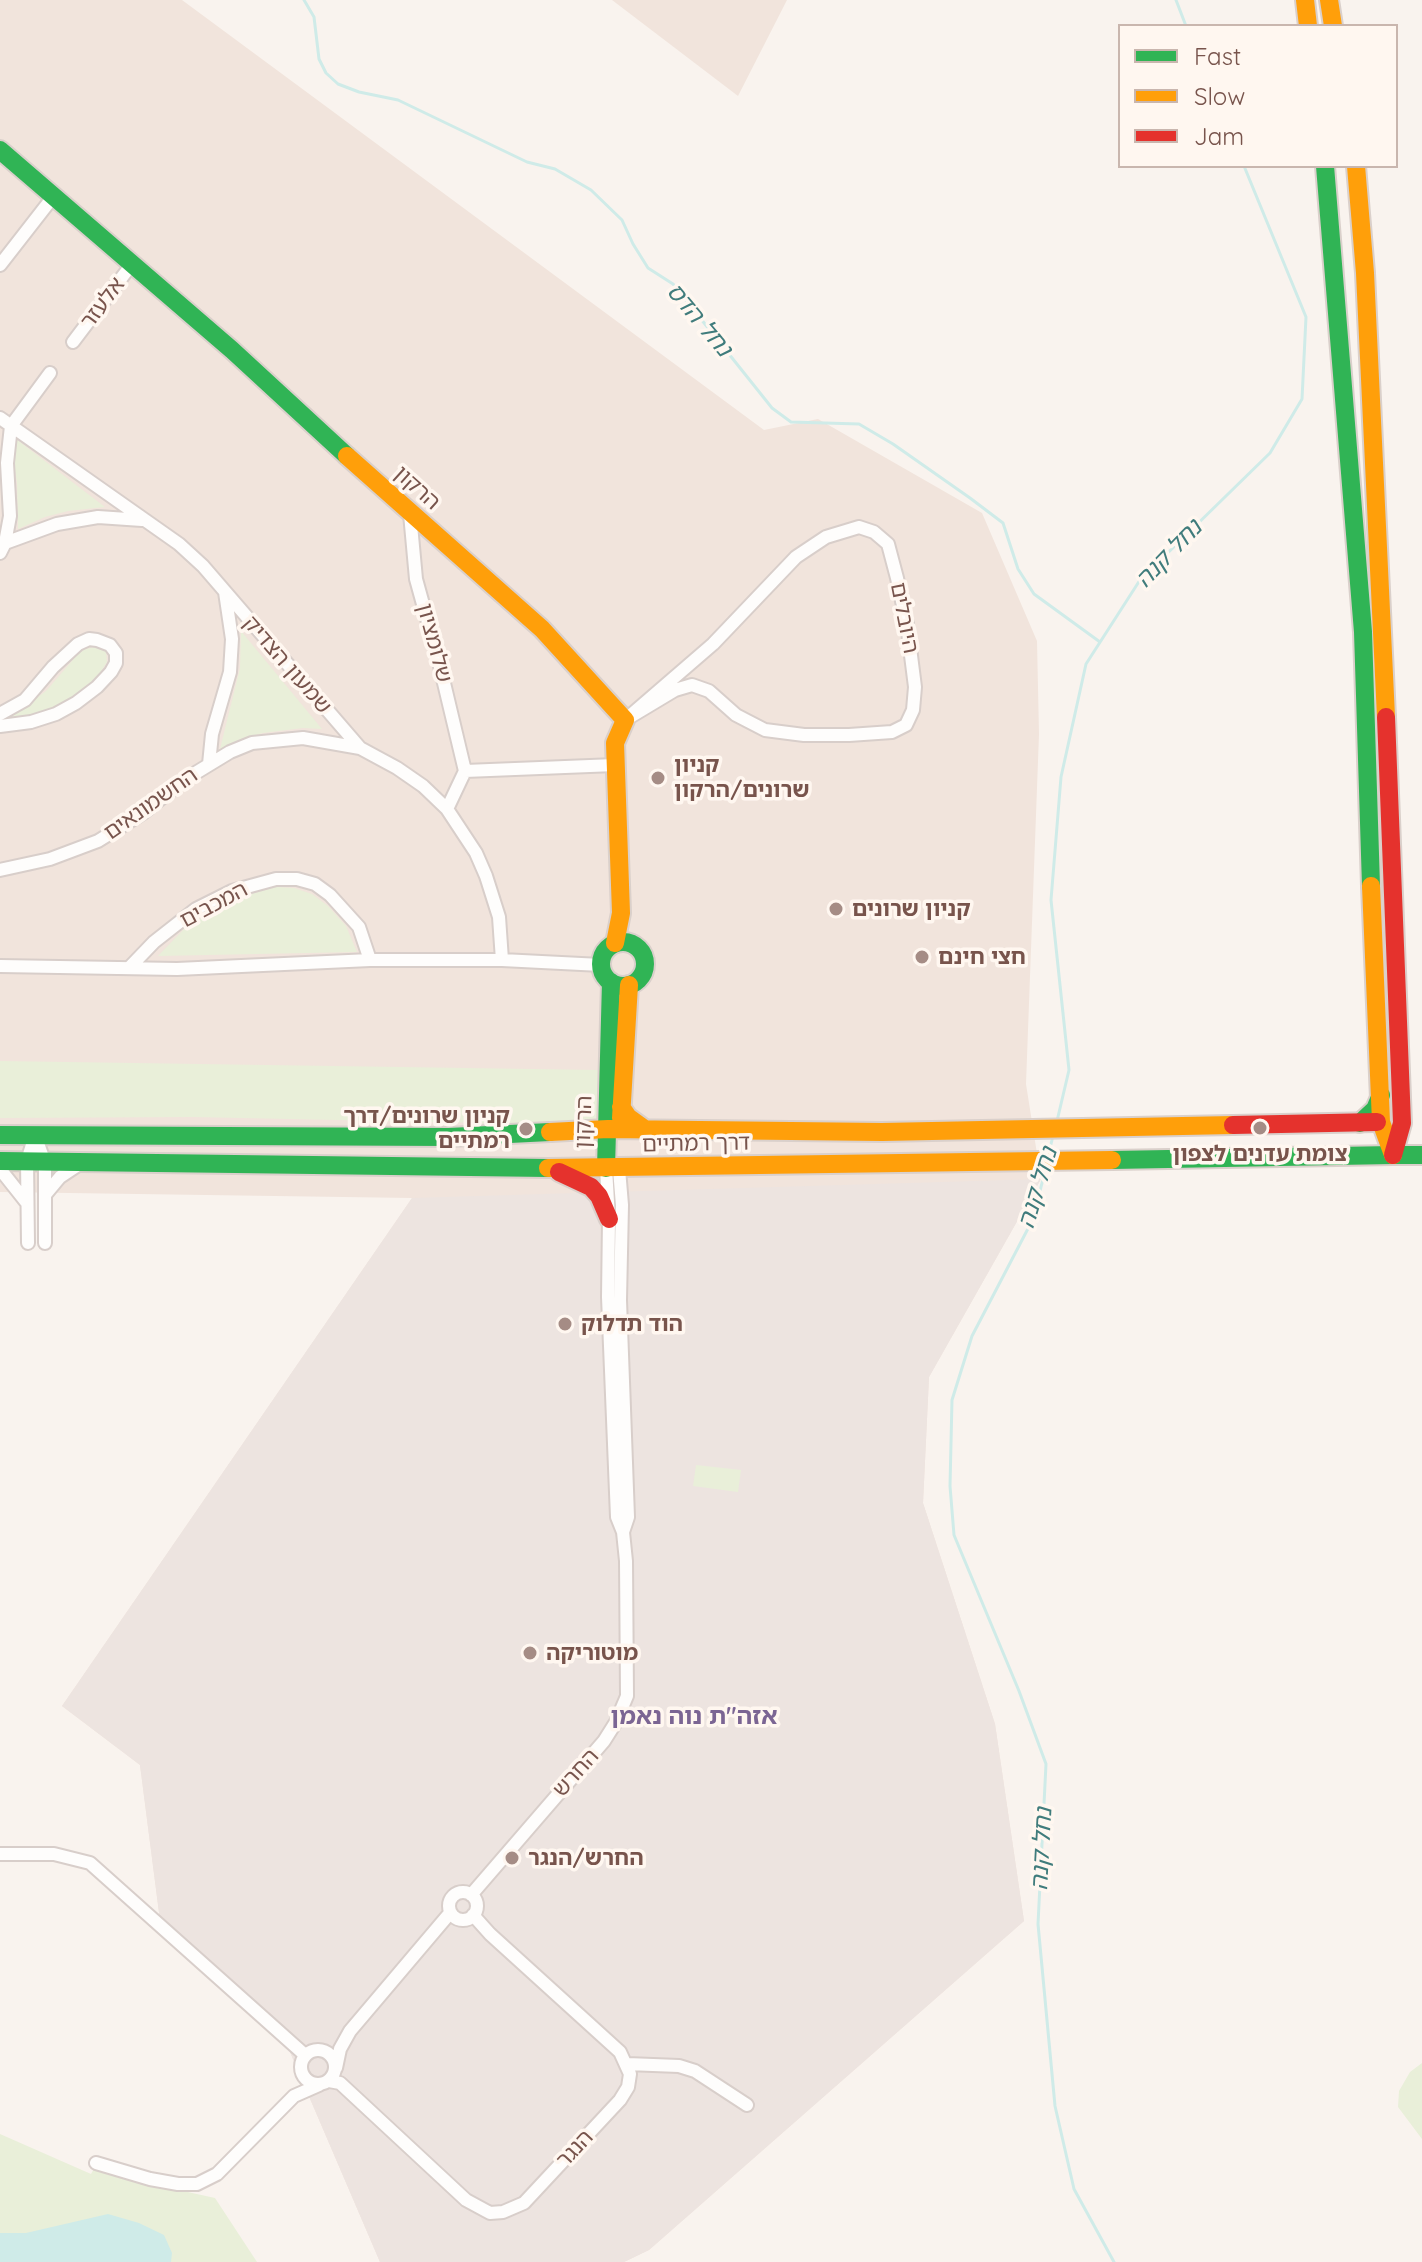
<!DOCTYPE html>
<meta charset="utf-8">
<style>
body{margin:0}
#map{position:relative;width:1422px;height:2262px;overflow:hidden;background:#f9f3ee;font-family:Quicksand,sans-serif}
canvas{display:block}
.legend{position:absolute;left:1118px;top:24px;width:280px;height:144px;box-sizing:border-box;background:#fff7f0;border:2px solid #c9b6ae;margin:0;padding:10px 14px;list-style:none;font-size:24px;color:#78544c}
.legend li{display:flex;align-items:center;gap:16px;height:40px}
.legend b{width:40px;border:2px solid #c9b6ae}
</style>
<div id="map">
<canvas width="1422" height="2262"></canvas>
<ul class="legend">
<li><b style="height:10px;background:#30b455"></b>Fast</li>
<li><b style="height:10px;background:#ff9f0a"></b>Slow</li>
<li><b style="height:10px;background:#e5322d"></b>Jam</li>
</ul>
</div>
<script>
const c = document.querySelector('canvas').getContext('2d');
c.lineJoin = 'round';
function paint(path, color) {
  c.fillStyle = color;
  c.fill(path, 'evenodd');
}
function toPath(rows) {
  const path = new Path2D();
  for (const r of rows) {
    if (r.length === 3) {
      path.moveTo(r[0] + r[2], r[1]);
      path.arc(r[0], r[1], r[2], 0, 2 * Math.PI);
      continue;
    }
    path.moveTo(r[0], r[1]);
    for (let i = 2; i < r.length; i += 2) path.lineTo(r[i], r[i + 1]);
  }
  return path;
}
function stroke(path, color, width, dash) {
  c.strokeStyle = color;
  c.lineWidth = width;
  c.lineCap = dash ? 'butt' : 'round';
  c.setLineDash(dash || []);
  c.stroke(path);
}
function drawText(font, color, halo, rows, align = 'center') {
  c.font = font + ' Quicksand,"Noto Sans Hebrew",sans-serif';
  c.lineWidth = 7;
  c.setLineDash([]);
  c.textBaseline = 'middle';
  c.strokeStyle = halo;
  c.fillStyle = color;
  for (const [text, x, y, turn = 0] of rows) {
    c.save();
    c.translate(x, y);
    c.rotate((+turn || 0) * Math.PI / 180);
    c.textAlign = isNaN(turn) ? turn : align;
    if (halo) c.strokeText(text, 0, 0);
    c.fillText(text, 0, 0);
    c.restore();
  }
}
paint(toPath([
 [0,0,182,0,764,430,818,419,982,513,1037,641,1039,734,1026,1084,1041,1179,929,1377,923,1503,995,1724,1024,1921,649,2250,624,2262,380,2262,287,2045,162,1936,140,1765,62,1706,412,1198,0,1192],
 [612,0,787,0,738,96]
]), '#f1e4dc');
paint(toPath([
 [1041,1179,929,1377,923,1503,995,1724,1024,1921,649,2250,624,2262,380,2262,287,2045,162,1936,140,1765,62,1706,412,1198]
]), '#ede4e0');
paint(toPath([
 [16,439,105,507,68,511,45,517,18,529,17,483,14,463],
 [241,631,322,729,303,728,263,733,241,739,220,749,240,668],
 [99,646,106,651,107,662,97,678,82,690,60,705,39,713,8,719,46,691,78,654,85,649],
 [276,887,294,888,312,894,328,906,346,926,357,952,158,956,185,928,209,913,237,898],
 [0,1061,599,1070,600,1107,595,1119,583,1125,192,1117,0,1118],
 [696,1465,741,1470,738,1492,693,1486],
 [1422,2063,1422,2139,1398,2107,1399,2091,1410,2072],
 [0,2134,91,2174,95,2167,115,2176,215,2198,257,2262,0,2262]
]), '#e9efd9');
paint(toPath([
 [108,2214,139,2223,164,2235,172,2253,171,2262,0,2262,0,2233,26,2233]
]), '#cfebe8');
stroke(toPath([
 [304,0,314,17,319,59,326,73,338,84,359,92,398,100,527,162,555,169,591,190,622,220,633,244,648,268,673,284,772,408,791,422,859,424,893,444,970,498,1003,523,1018,569,1034,594,1100,642],
 [1176,0,1186,26],
 [1057,1121,1069,1070,1051,900,1061,777,1086,664,1140,580,1270,453,1302,399,1306,317,1244,166],
 [1049,1152,1053,1136],
 [1045,1171,1033,1219,972,1336,952,1400,950,1486,954,1535,1019,1691,1046,1764,1038,1924,1055,2106,1074,2189,1114,2262]
]), '#cfebe8', 3);
const street = toPath([
 [0,265,53,197],
 [73,342,132,264],
 [0,418,179,544,203,566,360,748,397,768,423,786,447,809,476,853,486,876,499,917,502,960],
 [410,514,416,579,439,662,465,771],
 [859,527,874,532,888,544,897,578,907,624,915,687,913,710,906,725,892,732,849,735,804,735,765,730,736,715,709,691,692,685,675,690,625,720,713,644,796,557,826,537,859,527],
 [5,543,57,524,98,517,142,520],
 [0,553,5,543,10,516,7,463,11,426,50,373],
 [0,714,25,700,53,667,78,644,89,639,97,640,110,645,116,653,116,663,111,672,97,687,76,703,56,714,31,722,0,726],
 [209,764,212,734,230,672,232,639,225,592],
 [447,809,465,771,615,765],
 [0,870,50,859,98,841,143,813,184,780,230,752,252,743,303,738,360,748],
 [0,966,177,969,370,960,502,960,601,965],
 [129,968,154,942,196,909,232,891,276,879,297,879,315,884,330,895,359,927,370,960],
 [35,1135,45,1163,45,1243],
 [0,1169,27,1203],
 [619,1169,622,1205,620,1300,628,1517,623,1532],
 [45,1195,60,1177,78,1165],
 [28,1243,27,1161,35,1135],
 [0,1854,54,1854,90,1863,305,2055],
 [463,1906,14],
 [471,1895,604,1741,616,1722,627,1696,626,1561,623,1532,617,1517,608,1297,609,1219,606,1168],
 [318,2067,17],
 [627,2064,679,2066,695,2071,747,2105],
 [336,2068,340,2049,350,2031,450,1913],
 [329,2081,340,2083,466,2200,490,2213,503,2212,524,2203,620,2100,628,2087,630,2074,620,2052,490,1934,473,1915],
 [96,2163,150,2179,178,2184,197,2184,217,2174,294,2096,319,2085]
]);
const fast = toPath([
 [0,150,232,350,347,456],
 [1325,166,1363,632,1371,886],
 [623,964,22],
 [1360,1123,1375,1109,1381,1095],
 [0,1135,449,1137,550,1132],
 [1393,1155,1422,1155],
 [1112,1160,1393,1155],
 [0,1161,548,1168],
 [606,1168,611,982]
]);
const slow = toPath([
 [1305,0,1308,26],
 [1329,0,1333,26],
 [1356,166,1365,273,1386,717],
 [347,456,542,629,625,720,615,743,621,913,615,943],
 [1371,886,1381,1122,1393,1155],
 [621,1107,628,1117,646,1130],
 [621,1118,629,985],
 [550,1132,608,1129,882,1132,1233,1125],
 [548,1168,1112,1160]
]);
const jam = toPath([
 [1386,717,1402,1123,1393,1155],
 [1233,1125,1377,1122],
 [559,1172,591,1187,599,1196,609,1219]
]);
stroke(street, '#d8ceca', 16);
stroke(fast, '#dad0cb', 22);
stroke(slow, '#dad0cb', 22);
stroke(jam, '#dad0cb', 22);
stroke(street, '#fefdfc', 12);
stroke(fast, '#30b455', 18);
stroke(slow, '#ff9f0a', 18);
stroke(jam, '#e5322d', 18);
for (const [x, y, r, color] of [
 [658,778,8,"#a58c85"],
 [836,909,8,"#a58c85"],
 [922,957,8,"#a58c85"],
 [1260,1128,8,"#a58c85"],
 [526,1129,8,"#a58c85"],
 [565,1324,8,"#a58c85"],
 [530,1653,8,"#a58c85"],
 [512,1858,8,"#a58c85"]
]) {
  const dot = new Path2D();
  dot.arc(x, y, r, 0, 2 * Math.PI);
  c.fillStyle = color;
  c.fill(dot);
  stroke(dot, '#fff7f0', 3);
}
drawText('22px', '#78544c', '#fff7f0', [
 ["אלעזר",103,303,-53],
 ["הרקון",417,488,42],
 ["היובלים",904,618,79],
 ["שלומציון",434,643,75],
 ["שמעון הצדיק",287,665,49],
 ["החשמונאים",151,804,-35],
 ["המכבים",214,905,-28],
 ["הרקון",584,1122,-88],
 ["דרך רמתיים",696,1144,-1],
 ["החרש",576,1773,-48],
 ["הנגר",575,2149,-47]
]);
drawText('bold 22px', '#78544c', '#fff7f0', [
 ["קניון",674,765],
 ["שרונים/הרקון",674,790],
 ["קניון שרונים",852,909],
 ["חצי חינם",938,957],
 ["קניון שרונים/דרך",510,1116,"right"],
 ["רמתיים",510,1141,"right"],
 ["צומת עדנים לצפון",1260,1154,"center"],
 ["הוד תדלוק",581,1324],
 ["מוטוריקה",546,1653],
 ["החרש/הנגר",528,1858]
], 'left');
drawText('italic 24px', '#407c7c', '#fff7f0', [
 ["נחל הדס",699,320,50],
 ["נחל קנה",1169,554,-46],
 ["נחל קנה",1038,1188,-73],
 ["נחל קנה",1042,1849,-87]
]);
drawText('bold 24px', '#7b6593', '#fff7f0', [
 ["אזה\"ת נוה נאמן",694,1717]
]);
</script>
